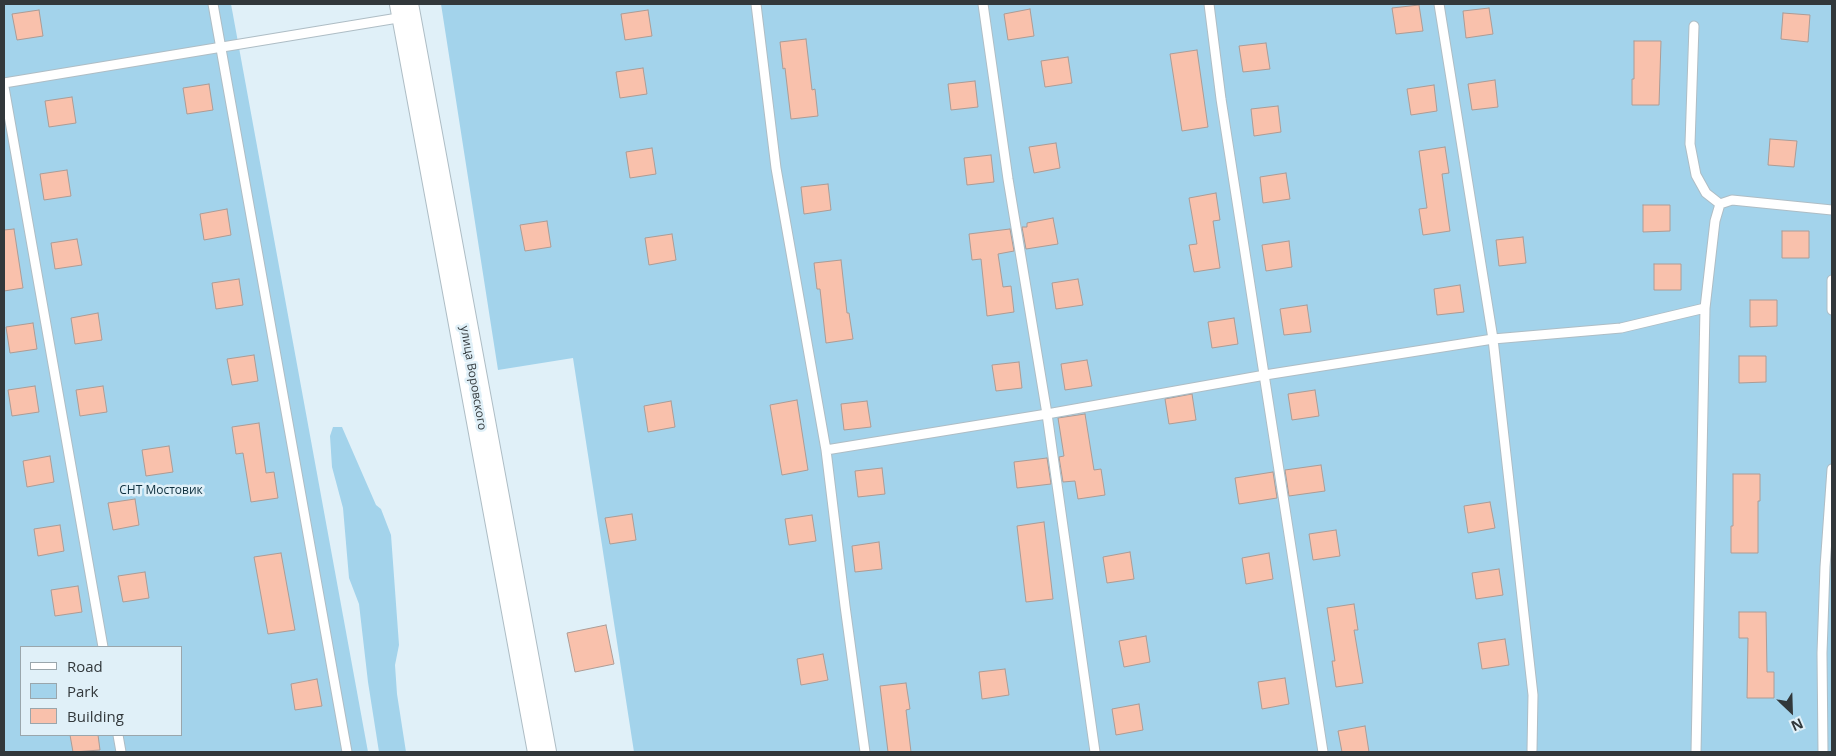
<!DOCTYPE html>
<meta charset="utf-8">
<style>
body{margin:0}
#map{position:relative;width:1836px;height:756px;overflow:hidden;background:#e0f0f8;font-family:"Open Sans",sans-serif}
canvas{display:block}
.frame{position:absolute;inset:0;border:5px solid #32383b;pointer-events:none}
.legend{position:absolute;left:20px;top:646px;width:162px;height:90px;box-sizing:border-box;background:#e0f0f8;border:1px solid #9aa6ac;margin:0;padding:6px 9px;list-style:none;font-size:15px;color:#32383b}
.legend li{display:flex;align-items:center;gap:10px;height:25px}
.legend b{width:25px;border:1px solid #9aa6ac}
.north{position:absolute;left:1766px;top:686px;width:50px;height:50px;-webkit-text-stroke:4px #e0f0f8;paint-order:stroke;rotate:156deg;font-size:14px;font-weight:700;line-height:20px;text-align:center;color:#32383b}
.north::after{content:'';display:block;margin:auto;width:18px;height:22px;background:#32383b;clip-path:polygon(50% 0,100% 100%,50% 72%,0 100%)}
</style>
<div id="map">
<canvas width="1836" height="756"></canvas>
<div class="frame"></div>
<ul class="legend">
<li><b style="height:6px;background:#fff"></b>Road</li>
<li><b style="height:14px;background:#a3d3eb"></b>Park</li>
<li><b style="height:14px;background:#f9c1ac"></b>Building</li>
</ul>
<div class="north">N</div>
</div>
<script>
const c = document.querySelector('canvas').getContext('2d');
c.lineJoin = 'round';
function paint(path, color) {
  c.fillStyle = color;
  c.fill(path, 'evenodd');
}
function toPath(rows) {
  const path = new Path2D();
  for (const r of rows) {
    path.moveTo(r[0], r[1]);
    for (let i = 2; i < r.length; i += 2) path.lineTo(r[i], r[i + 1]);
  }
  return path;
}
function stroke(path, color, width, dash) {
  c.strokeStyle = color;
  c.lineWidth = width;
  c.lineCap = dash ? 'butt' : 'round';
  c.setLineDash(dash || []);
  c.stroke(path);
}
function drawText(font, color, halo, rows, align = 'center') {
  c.font = font + ' "Open Sans",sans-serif';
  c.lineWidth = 5;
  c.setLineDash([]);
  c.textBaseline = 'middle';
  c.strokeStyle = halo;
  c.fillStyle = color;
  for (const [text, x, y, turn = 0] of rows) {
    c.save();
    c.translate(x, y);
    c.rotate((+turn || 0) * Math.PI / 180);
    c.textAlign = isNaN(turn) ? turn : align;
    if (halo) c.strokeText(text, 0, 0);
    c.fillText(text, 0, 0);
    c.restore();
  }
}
paint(toPath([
 [4,4,231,4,368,752,4,752],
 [21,647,181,647,181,735,21,735],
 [441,4,1832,4,1832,752,634,752,573,358,498,370],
 [333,427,342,427,376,505,381,509,391,535,399,645,395,665,397,694,406,752,379,752,368,682,359,604,349,578,343,508,332,467,330,436]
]), '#a3d3eb');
const building = toPath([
 [1419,5,1423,31,1396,34,1392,8,1419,5],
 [1489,8,1493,34,1466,38,1463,11,1489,8],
 [1030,9,1034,36,1008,40,1004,14,1030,9],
 [39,10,43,36,17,40,12,14,39,10],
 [648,10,652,36,625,40,621,14,648,10],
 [1783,13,1810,15,1808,42,1781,39,1783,13],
 [806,39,812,90,815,89,818,116,791,119,785,68,783,69,780,42,806,39],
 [1634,41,1661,41,1659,105,1632,105,1632,79,1634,79,1634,41],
 [1266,43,1270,69,1243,72,1239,46,1266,43],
 [1197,50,1208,127,1182,131,1170,54,1197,50],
 [1068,57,1072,83,1045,87,1041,61,1068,57],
 [643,68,647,94,620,98,616,72,643,68],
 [1495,80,1498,107,1472,110,1468,84,1495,80],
 [975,81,978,107,951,110,948,84,975,81],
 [209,84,213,110,187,114,183,88,209,84],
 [1434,85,1437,111,1411,115,1407,89,1434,85],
 [72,97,76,123,49,127,45,101,72,97],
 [1278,106,1281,132,1254,136,1251,109,1278,106],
 [1770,139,1797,141,1794,167,1768,165,1770,139],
 [1056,143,1060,168,1034,173,1029,147,1056,143],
 [1445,147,1449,173,1442,174,1450,231,1423,235,1419,209,1427,208,1419,151,1445,147],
 [652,148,656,174,630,178,626,152,652,148],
 [991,155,994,182,967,185,964,158,991,155],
 [67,170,71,196,44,200,40,174,67,170],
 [1286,173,1290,199,1263,203,1260,177,1286,173],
 [828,184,831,210,804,214,801,187,828,184],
 [1216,193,1220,220,1213,221,1220,268,1194,272,1189,245,1197,244,1189,198,1216,193],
 [1643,205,1670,205,1670,231,1643,232,1643,205],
 [227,209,231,235,204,240,200,214,227,209],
 [1053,218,1058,244,1026,249,1022,227,1027,227,1027,223,1053,218],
 [547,221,551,247,525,251,520,225,547,221],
 [14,229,23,288,4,291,4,230,14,229],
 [1010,229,1014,251,998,254,1003,287,1011,286,1014,312,987,316,981,259,972,260,969,234,1010,229],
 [1782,231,1809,231,1809,258,1782,258,1782,231],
 [672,234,676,260,649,265,645,238,672,234],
 [1523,237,1526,263,1499,266,1496,240,1523,237],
 [77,239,82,265,55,269,51,243,77,239],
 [1289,241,1292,267,1266,271,1262,245,1289,241],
 [841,260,847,313,849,313,853,339,826,343,820,289,817,289,814,263,841,260],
 [1654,264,1681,264,1681,290,1654,290,1654,264],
 [239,279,243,305,216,309,212,283,239,279],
 [1078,279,1083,305,1056,309,1052,283,1078,279],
 [1460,285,1464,312,1437,315,1434,289,1460,285],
 [1750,300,1777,300,1777,326,1750,327,1750,300],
 [1307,305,1311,332,1284,335,1280,309,1307,305],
 [98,313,102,340,75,344,71,318,98,313],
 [1234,318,1238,344,1212,348,1208,322,1234,318],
 [33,323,37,349,10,353,6,327,33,323],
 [254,355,258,381,232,385,227,359,254,355],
 [1739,356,1766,356,1766,382,1739,383,1739,356],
 [1087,360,1092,386,1065,390,1061,364,1087,360],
 [1019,362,1022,388,996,391,992,365,1019,362],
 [35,386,39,412,12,416,8,390,35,386],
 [103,386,107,412,80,416,76,390,103,386],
 [1315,390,1319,416,1292,420,1288,394,1315,390],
 [1192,394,1196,420,1169,424,1165,399,1192,394],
 [797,400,808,470,782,475,770,405,797,400],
 [671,401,675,427,648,432,644,406,671,401],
 [867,401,871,427,844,430,841,404,867,401],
 [1085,414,1094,470,1101,469,1105,495,1078,499,1075,481,1063,482,1059,457,1064,456,1058,418,1085,414],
 [259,423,266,473,274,472,278,498,251,502,243,453,236,454,232,427,259,423],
 [169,446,173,472,146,476,142,450,169,446],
 [50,456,54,482,27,487,23,461,50,456],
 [1047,458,1051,484,1017,488,1014,462,1047,458],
 [1321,465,1325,491,1289,496,1285,470,1321,465],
 [882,468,885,494,858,497,855,471,882,468],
 [1273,472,1277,498,1239,504,1235,478,1273,472],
 [1733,474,1760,474,1760,501,1758,501,1758,553,1731,553,1731,526,1733,526,1733,474],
 [135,499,139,525,113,530,108,503,135,499],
 [1490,502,1495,528,1468,533,1464,506,1490,502],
 [632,514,636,540,610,544,605,518,632,514],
 [812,515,816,541,789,545,785,519,812,515],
 [1044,522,1053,599,1026,602,1017,526,1044,522],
 [60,525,64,551,38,556,34,529,60,525],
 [1336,530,1340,556,1313,560,1309,534,1336,530],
 [879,542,882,569,855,572,852,546,879,542],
 [1130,552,1134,579,1107,583,1103,557,1130,552],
 [281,553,295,630,268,634,254,557,281,553],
 [1269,553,1273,579,1246,584,1242,558,1269,553],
 [1499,569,1503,595,1476,599,1472,573,1499,569],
 [145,572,149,598,123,602,118,576,145,572],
 [78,586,82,612,55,616,51,590,78,586],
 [1354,604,1358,630,1354,630,1363,683,1336,687,1332,661,1335,661,1327,608,1354,604],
 [1739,612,1766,612,1767,672,1774,672,1774,698,1747,698,1748,638,1739,638,1739,612],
 [606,625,614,664,575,672,567,633,606,625],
 [1146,636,1150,662,1124,667,1119,641,1146,636],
 [1505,639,1509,665,1482,669,1478,643,1505,639],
 [823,654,828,680,801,685,797,659,823,654],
 [1005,669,1009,695,982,699,979,672,1005,669],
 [1285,678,1289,704,1262,709,1258,682,1285,678],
 [317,679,322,706,295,710,291,684,317,679],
 [906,683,910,709,906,710,911,752,888,752,880,686,906,683],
 [1139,704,1143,730,1116,735,1112,709,1139,704],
 [1365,726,1369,752,1342,752,1338,731,1365,726],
 [70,735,98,735,100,750,73,752,70,735]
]);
paint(building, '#f9c1ac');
stroke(building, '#ac9c96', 1);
const service = toPath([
 [213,4,347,752],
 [756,4,776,168,826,450,845,606,865,752],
 [983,4,1008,179,1047,414,1095,752],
 [1209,4,1221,99,1323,752],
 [1439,4,1493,339,1533,695,1532,750],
 [1694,26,1690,144,1696,175,1706,193,1720,204],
 [4,83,404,17],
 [4,87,103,647],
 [1832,280,1832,310],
 [826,450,1047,414,1265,375,1493,339,1621,328,1705,308],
 [118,735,121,752],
 [1696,752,1705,308,1715,221,1720,204,1732,200,1832,210],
 [1823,752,1822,653,1825,567,1832,469]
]);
const primary = toPath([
 [404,4,542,752]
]);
stroke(service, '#aebdc5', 11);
stroke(primary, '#aebdc5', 30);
stroke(service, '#fff', 9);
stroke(primary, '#fff', 28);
drawText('12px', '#32383b', '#e0f0f8', [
 ["улица Воровского",473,378,80]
]);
drawText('12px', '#0c2e3d', '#e0f0f8', [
 ["СНТ Мостовик",161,491]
]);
</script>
